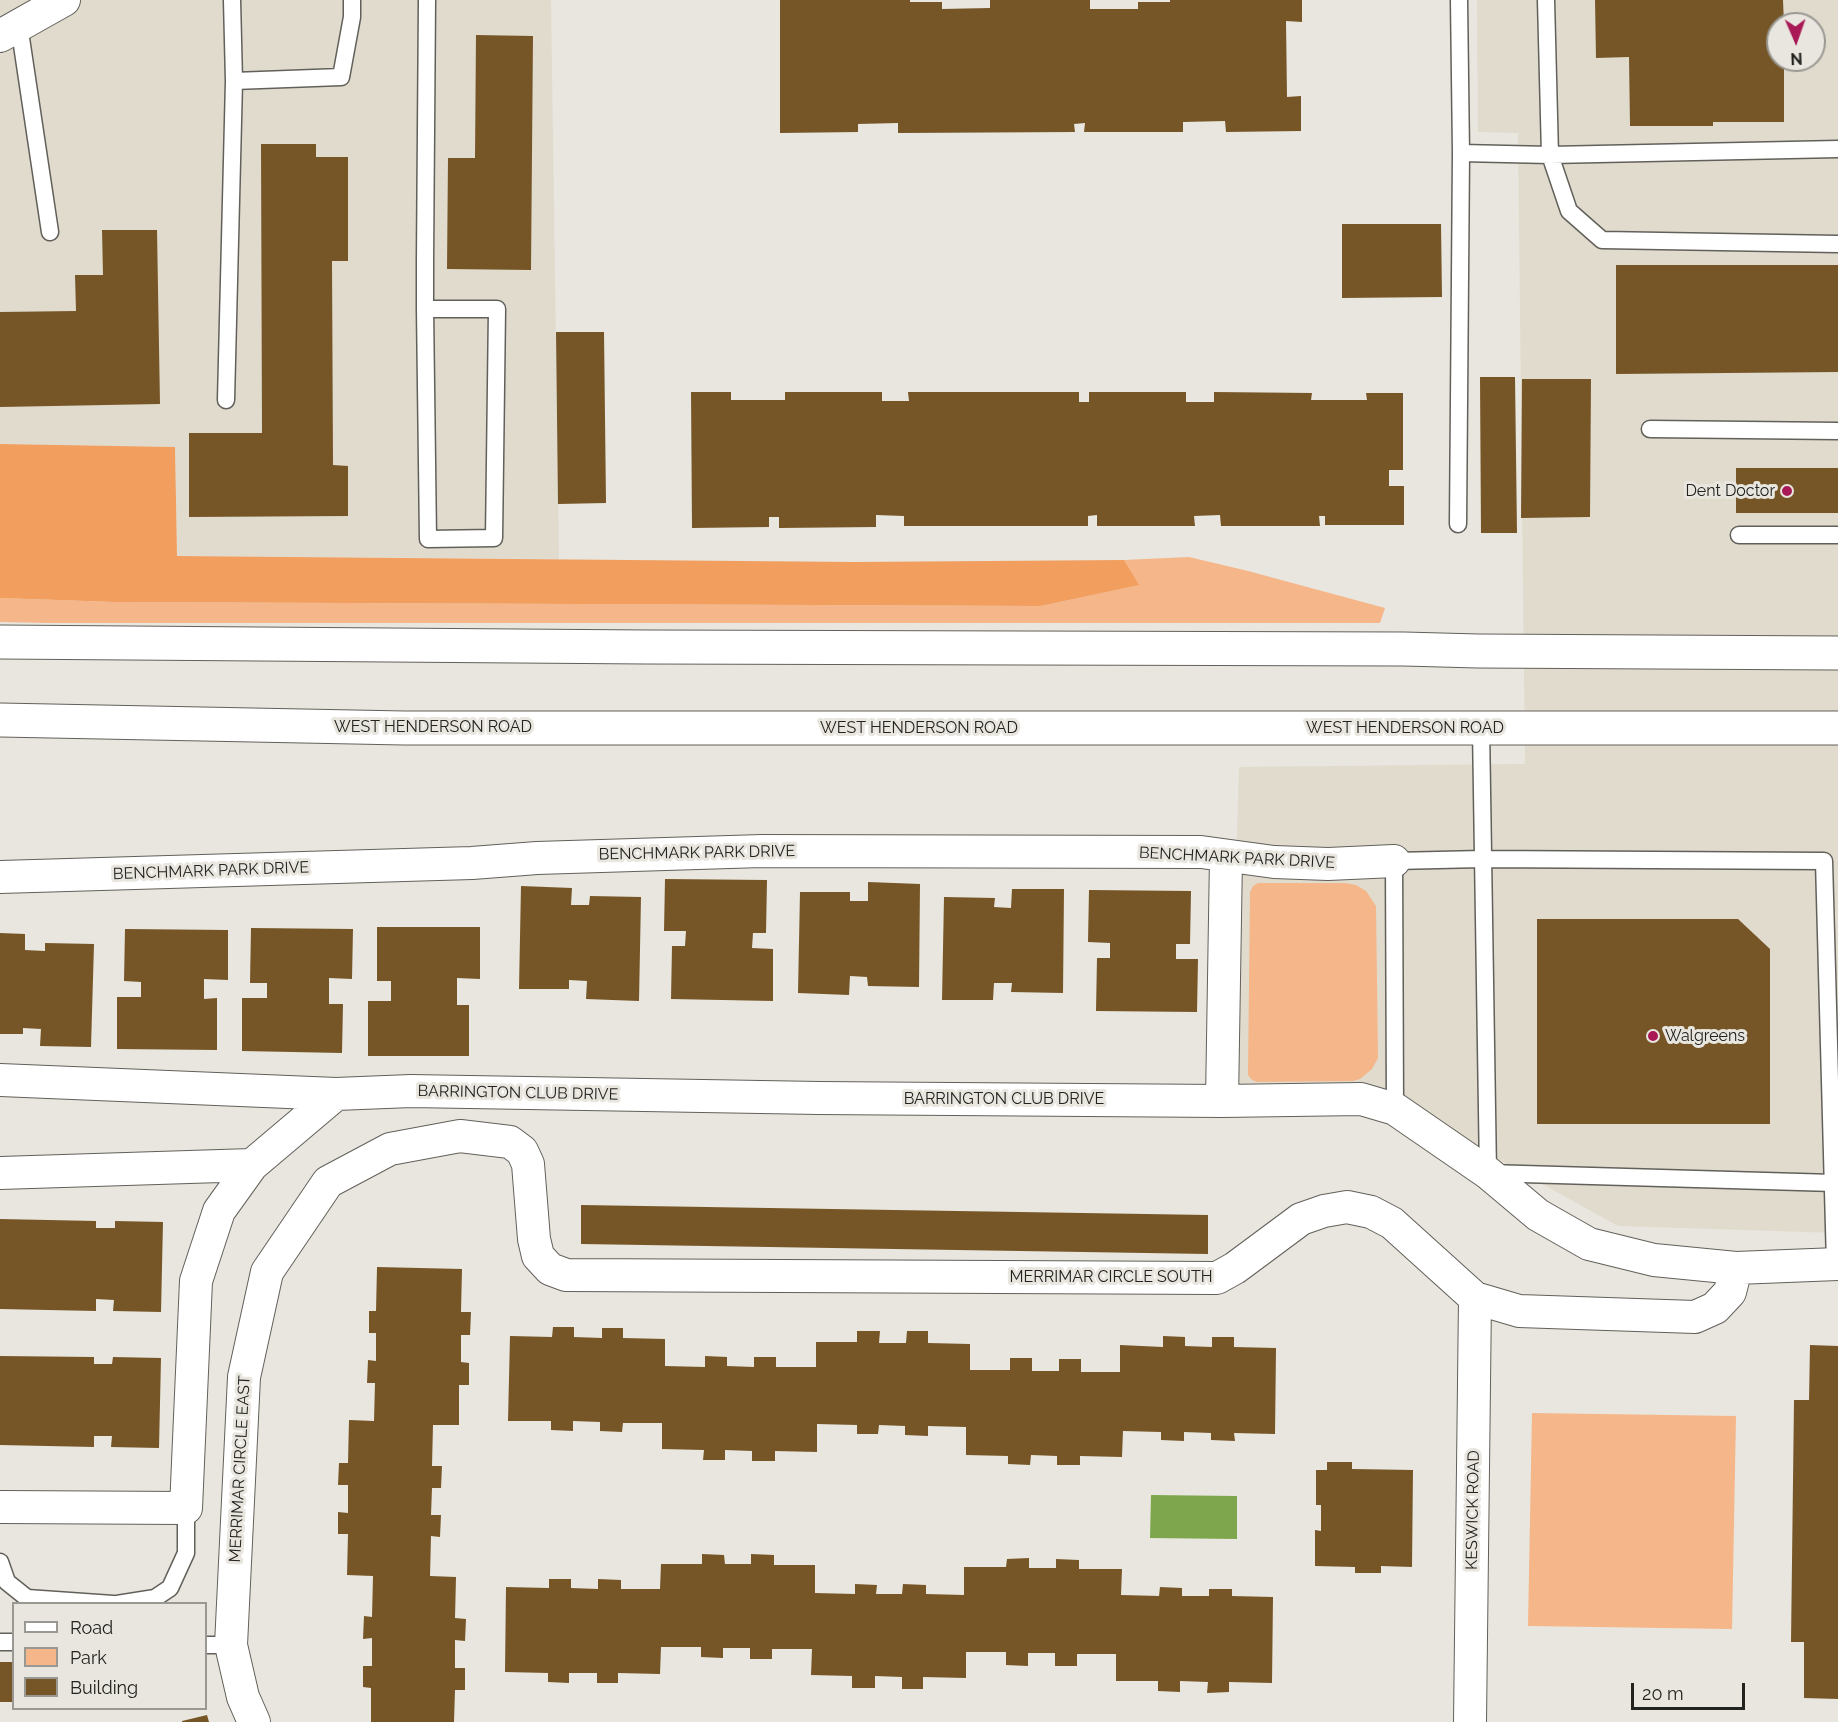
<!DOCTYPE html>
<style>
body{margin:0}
#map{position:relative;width:1838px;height:1722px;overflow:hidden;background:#e8e6de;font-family:Raleway,sans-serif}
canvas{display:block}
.legend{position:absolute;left:12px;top:1602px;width:195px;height:108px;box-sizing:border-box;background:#e8e6de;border:2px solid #999892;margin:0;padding:8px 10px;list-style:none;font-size:18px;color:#22221f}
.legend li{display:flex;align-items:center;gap:12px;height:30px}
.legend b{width:30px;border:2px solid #999892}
.north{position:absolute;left:1766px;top:12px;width:60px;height:60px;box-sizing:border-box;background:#e8e6de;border:2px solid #999892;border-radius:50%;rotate:178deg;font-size:16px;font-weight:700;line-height:24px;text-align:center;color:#22221f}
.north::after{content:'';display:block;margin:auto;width:21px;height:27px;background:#a81956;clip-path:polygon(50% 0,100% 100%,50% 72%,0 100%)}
.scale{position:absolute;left:1631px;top:1683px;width:114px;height:27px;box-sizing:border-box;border:3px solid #22221f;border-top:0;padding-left:8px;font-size:18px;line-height:21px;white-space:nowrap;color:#22221f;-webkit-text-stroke:4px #e8e6de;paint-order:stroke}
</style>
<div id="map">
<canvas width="1838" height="1722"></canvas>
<ul class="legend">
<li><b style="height:8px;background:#fff"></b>Road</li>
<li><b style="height:16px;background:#f5b689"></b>Park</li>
<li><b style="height:16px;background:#765627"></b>Building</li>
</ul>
<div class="north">N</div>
<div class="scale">20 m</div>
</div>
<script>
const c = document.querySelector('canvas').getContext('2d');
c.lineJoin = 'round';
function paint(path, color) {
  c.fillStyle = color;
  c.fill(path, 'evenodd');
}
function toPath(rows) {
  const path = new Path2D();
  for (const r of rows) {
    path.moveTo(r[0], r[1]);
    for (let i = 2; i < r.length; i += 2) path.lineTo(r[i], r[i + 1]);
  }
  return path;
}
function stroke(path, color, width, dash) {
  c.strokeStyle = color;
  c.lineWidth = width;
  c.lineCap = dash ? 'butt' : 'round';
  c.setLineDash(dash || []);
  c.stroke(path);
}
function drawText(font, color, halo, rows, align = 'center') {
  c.font = font + ' Raleway,sans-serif';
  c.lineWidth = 6;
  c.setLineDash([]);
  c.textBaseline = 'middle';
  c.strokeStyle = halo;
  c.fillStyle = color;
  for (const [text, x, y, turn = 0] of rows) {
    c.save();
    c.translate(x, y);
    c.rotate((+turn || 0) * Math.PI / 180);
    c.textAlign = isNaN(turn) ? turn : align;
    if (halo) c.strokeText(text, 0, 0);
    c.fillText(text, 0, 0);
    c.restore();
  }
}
paint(toPath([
 [0,0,551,0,559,559,177,556,175,447,0,444],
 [1477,0,1838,0,1838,1233,1618,1226,1367,1087,1230,1084,1239,767,1525,764,1518,133,1478,132],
 [1778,24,1814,24,1814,60,1778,60]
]), '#e0dbcd');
paint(toPath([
 [1189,557,1248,571,1385,608,1380,623,49,623,0,622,0,598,114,602,1041,606,1138,585,1124,560],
 [1258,883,1345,883,1356,885,1366,891,1376,906,1378,1058,1372,1069,1360,1079,1353,1081,1257,1082,1252,1080,1248,1075,1250,892,1253,886],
 [1532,1413,1736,1416,1732,1629,1528,1626]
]), '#f5b689');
paint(toPath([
 [0,444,175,447,177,556,854,562,1124,560,1139,585,1041,606,114,602,0,598]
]), '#f19e5e');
paint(toPath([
 [1151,1495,1237,1496,1237,1539,1150,1538]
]), '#7ea74d');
paint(toPath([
 [780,0,910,0,910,2,942,2,942,9,990,8,990,0,1090,0,1090,9,1138,9,1138,2,1170,2,1170,0,1302,0,1302,22,1286,21,1287,97,1301,96,1301,131,1226,132,1225,121,1183,122,1183,132,1084,132,1085,123,1074,124,1075,132,898,133,898,123,858,124,858,132,780,133],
 [1595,0,1783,0,1784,24,1778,24,1778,60,1784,60,1784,122,1713,122,1713,126,1630,126,1629,57,1596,58],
 [476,35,533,36,531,270,447,269,448,158,475,158],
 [261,144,316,144,316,157,348,157,348,261,332,261,333,465,348,466,348,516,189,517,189,433,262,433],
 [1342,224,1441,224,1442,297,1342,298],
 [102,230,157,230,160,404,0,407,0,312,76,311,75,275,103,275],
 [1616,265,1838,265,1838,372,1616,374],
 [556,332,604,332,606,503,558,504],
 [1480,377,1515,377,1517,533,1481,533],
 [1522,379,1591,379,1590,517,1521,518],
 [691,392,731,392,731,400,785,400,785,392,882,392,882,401,909,401,908,392,1079,392,1079,402,1089,402,1089,392,1186,392,1186,402,1214,402,1214,392,1312,393,1311,400,1367,400,1366,393,1403,393,1403,470,1389,470,1389,486,1404,486,1404,525,1325,525,1325,516,1319,516,1320,526,1221,526,1220,515,1194,516,1195,526,1097,526,1097,515,1088,516,1088,526,904,526,904,516,876,515,876,527,779,528,779,517,769,517,769,527,692,528],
 [1736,468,1838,468,1838,513,1736,513],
 [665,879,767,880,766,933,753,933,752,948,773,949,773,1001,671,999,672,946,685,946,686,931,664,931],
 [868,882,920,884,919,987,868,986,867,977,850,976,849,995,798,993,800,892,850,892,850,901,868,901],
 [521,886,572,888,571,905,589,905,590,896,641,897,639,1001,586,999,587,981,569,980,569,989,519,989],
 [1012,889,1064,889,1063,993,1011,992,1012,983,994,983,993,1000,942,1000,944,897,995,898,994,907,1011,908],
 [1089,890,1191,891,1190,944,1176,944,1176,959,1198,959,1197,1012,1096,1011,1097,958,1110,958,1110,943,1088,942],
 [1537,919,1738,919,1770,949,1770,1124,1537,1124],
 [377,927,480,927,480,979,457,978,457,1005,469,1005,469,1056,368,1056,368,1001,391,1001,391,981,377,981],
 [251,928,353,929,352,979,329,978,329,1004,343,1004,342,1053,242,1051,242,998,267,998,267,983,250,983],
 [125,929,228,930,228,980,204,979,204,999,217,998,217,1050,117,1049,117,997,141,997,141,982,124,981],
 [0,933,25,934,25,950,45,951,45,943,94,944,91,1047,40,1046,41,1029,23,1028,23,1034,0,1034],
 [581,1205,1208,1215,1208,1254,581,1244],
 [0,1219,96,1221,96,1228,115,1228,115,1221,163,1222,161,1312,113,1311,114,1300,96,1299,96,1311,0,1309],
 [377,1267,462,1269,461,1312,471,1312,470,1335,461,1335,461,1362,469,1363,469,1385,459,1385,459,1425,433,1425,432,1466,442,1466,441,1488,432,1488,431,1515,441,1515,440,1537,431,1536,430,1576,456,1577,455,1618,466,1619,465,1641,455,1640,455,1668,465,1668,465,1690,455,1690,454,1722,371,1722,371,1688,363,1687,363,1666,372,1666,372,1638,363,1639,364,1616,372,1617,373,1576,347,1575,348,1534,338,1534,338,1512,348,1513,348,1485,338,1485,339,1463,348,1463,349,1420,374,1421,375,1383,367,1383,368,1360,376,1361,376,1333,369,1333,369,1311,376,1311],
 [553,1327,574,1327,574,1337,602,1338,602,1328,623,1328,623,1338,665,1339,665,1366,705,1367,705,1356,727,1357,727,1366,754,1367,754,1357,776,1357,776,1367,816,1367,816,1342,857,1342,857,1331,880,1331,879,1343,906,1343,907,1331,928,1331,928,1343,970,1344,970,1370,1010,1370,1010,1358,1032,1358,1032,1371,1059,1371,1059,1359,1081,1359,1081,1372,1120,1372,1120,1345,1163,1347,1163,1336,1185,1337,1185,1346,1212,1347,1212,1337,1234,1337,1234,1347,1276,1348,1275,1434,1234,1433,1235,1441,1211,1440,1211,1433,1184,1432,1184,1441,1161,1440,1161,1432,1123,1431,1122,1457,1080,1456,1080,1465,1057,1465,1057,1456,1031,1455,1030,1465,1008,1464,1008,1456,966,1455,966,1427,928,1426,928,1436,905,1435,905,1426,879,1425,878,1434,857,1434,857,1425,817,1424,817,1452,775,1451,775,1461,752,1461,752,1451,725,1450,725,1460,703,1460,704,1450,662,1449,662,1423,623,1423,622,1432,600,1431,600,1422,573,1421,573,1431,551,1430,551,1421,508,1421,510,1336,552,1337],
 [1810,1345,1838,1346,1838,1699,1804,1698,1804,1642,1791,1642,1794,1400,1809,1400],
 [0,1356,94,1357,94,1364,112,1364,113,1357,161,1358,159,1448,111,1447,112,1436,94,1436,94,1447,0,1445],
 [1327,1462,1352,1462,1352,1469,1413,1470,1412,1567,1381,1566,1381,1573,1355,1573,1355,1567,1315,1566,1315,1530,1321,1531,1321,1505,1316,1505,1316,1470,1327,1470],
 [702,1554,724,1555,725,1564,751,1564,751,1554,774,1555,774,1565,815,1565,815,1593,855,1594,855,1584,877,1585,876,1594,902,1594,903,1584,926,1585,926,1594,964,1595,964,1567,1006,1567,1007,1559,1029,1558,1029,1568,1056,1568,1056,1559,1079,1560,1079,1569,1122,1569,1121,1595,1159,1596,1160,1587,1182,1588,1182,1596,1209,1596,1209,1589,1232,1589,1232,1596,1273,1597,1272,1683,1229,1682,1229,1692,1207,1693,1208,1682,1180,1681,1180,1692,1158,1691,1158,1681,1116,1681,1116,1654,1077,1654,1077,1666,1055,1666,1055,1653,1028,1653,1028,1666,1006,1665,1006,1652,966,1652,966,1678,923,1677,923,1689,902,1689,902,1677,875,1676,875,1688,852,1688,852,1676,811,1675,812,1649,772,1649,772,1659,750,1659,750,1648,723,1648,723,1658,701,1657,701,1647,661,1647,660,1674,618,1673,618,1683,597,1683,597,1673,569,1673,569,1683,548,1682,548,1673,505,1672,506,1587,549,1588,549,1579,571,1579,571,1588,598,1589,598,1579,621,1580,621,1589,660,1589,661,1564,702,1564],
 [0,1662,14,1662,14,1702,0,1702],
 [207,1715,209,1722,182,1722,182,1721]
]), '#765627');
const lane = toPath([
 [232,0,234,81,341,77,352,17,352,0],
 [1459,0,1461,153,1550,155,1838,149],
 [1546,0,1550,155,1569,211,1602,240,1838,244],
 [19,25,50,232],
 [425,309,497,309,494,538,428,539,425,309,425,260,427,0],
 [226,400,234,81],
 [1650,429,1838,431],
 [1458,524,1461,153],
 [1739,535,1838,535],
 [1481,728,1488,1173,1834,1183],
 [1395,1109,1394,861,1482,859,1824,861,1835,1264],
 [0,1562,7,1582,27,1598,113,1604],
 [117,1604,155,1598,170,1588,186,1553,186,1508],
 [0,1642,14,1642],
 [206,1645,231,1645]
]);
const street = toPath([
 [0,36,64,0],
 [0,877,472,863,537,858,762,851,1201,852,1274,862,1328,864,1394,861],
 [0,1080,336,1094],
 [1222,1101,1226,857],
 [0,1173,252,1165,336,1094,411,1091,819,1098,1222,1101,1361,1099,1395,1109,1488,1173,1538,1215,1589,1244,1654,1260,1736,1268,1838,1264],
 [0,1507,186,1508,196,1281,219,1211,252,1165],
 [254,1722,243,1697,231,1645,244,1377,267,1272,328,1182,390,1149,460,1136,510,1142,522,1151,528,1164,534,1239,538,1256,550,1269,566,1275,1217,1278,1235,1268,1301,1219,1324,1211,1347,1207,1371,1212,1392,1223,1475,1298,1519,1311,1695,1317,1715,1308,1730,1292,1736,1268],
 [1470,1722,1475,1298]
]);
const secondary = toPath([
 [0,642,647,647,1404,649,1478,651,1838,653],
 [0,720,404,728,1838,728]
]);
stroke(lane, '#62605a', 19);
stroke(street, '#62605a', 34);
stroke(secondary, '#62605a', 35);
stroke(lane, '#fff', 16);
stroke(street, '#fff', 32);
stroke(secondary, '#fff', 33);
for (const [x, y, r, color] of [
 [1787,491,6,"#a81956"],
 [1653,1036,6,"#a81956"]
]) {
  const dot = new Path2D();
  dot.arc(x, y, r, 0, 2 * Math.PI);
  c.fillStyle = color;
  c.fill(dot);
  stroke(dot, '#e8e6de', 2);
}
drawText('16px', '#22221f', '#e8e6de', [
 ["Dent Doctor",1775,491],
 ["Walgreens",1665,1036,"left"]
], 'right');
drawText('16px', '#22221f', '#e8e6de', [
 ["WEST HENDERSON ROAD",433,727],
 ["WEST HENDERSON ROAD",919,728],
 ["WEST HENDERSON ROAD",1405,728],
 ["BENCHMARK PARK DRIVE",697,853,-1],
 ["BENCHMARK PARK DRIVE",1237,858,3],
 ["BENCHMARK PARK DRIVE",211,871,-2],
 ["BARRINGTON CLUB DRIVE",518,1093,1],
 ["BARRINGTON CLUB DRIVE",1004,1099],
 ["MERRIMAR CIRCLE SOUTH",1111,1277],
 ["MERRIMAR CIRCLE EAST",240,1469,-87],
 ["KESWICK ROAD",1473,1510,-89]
]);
</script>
